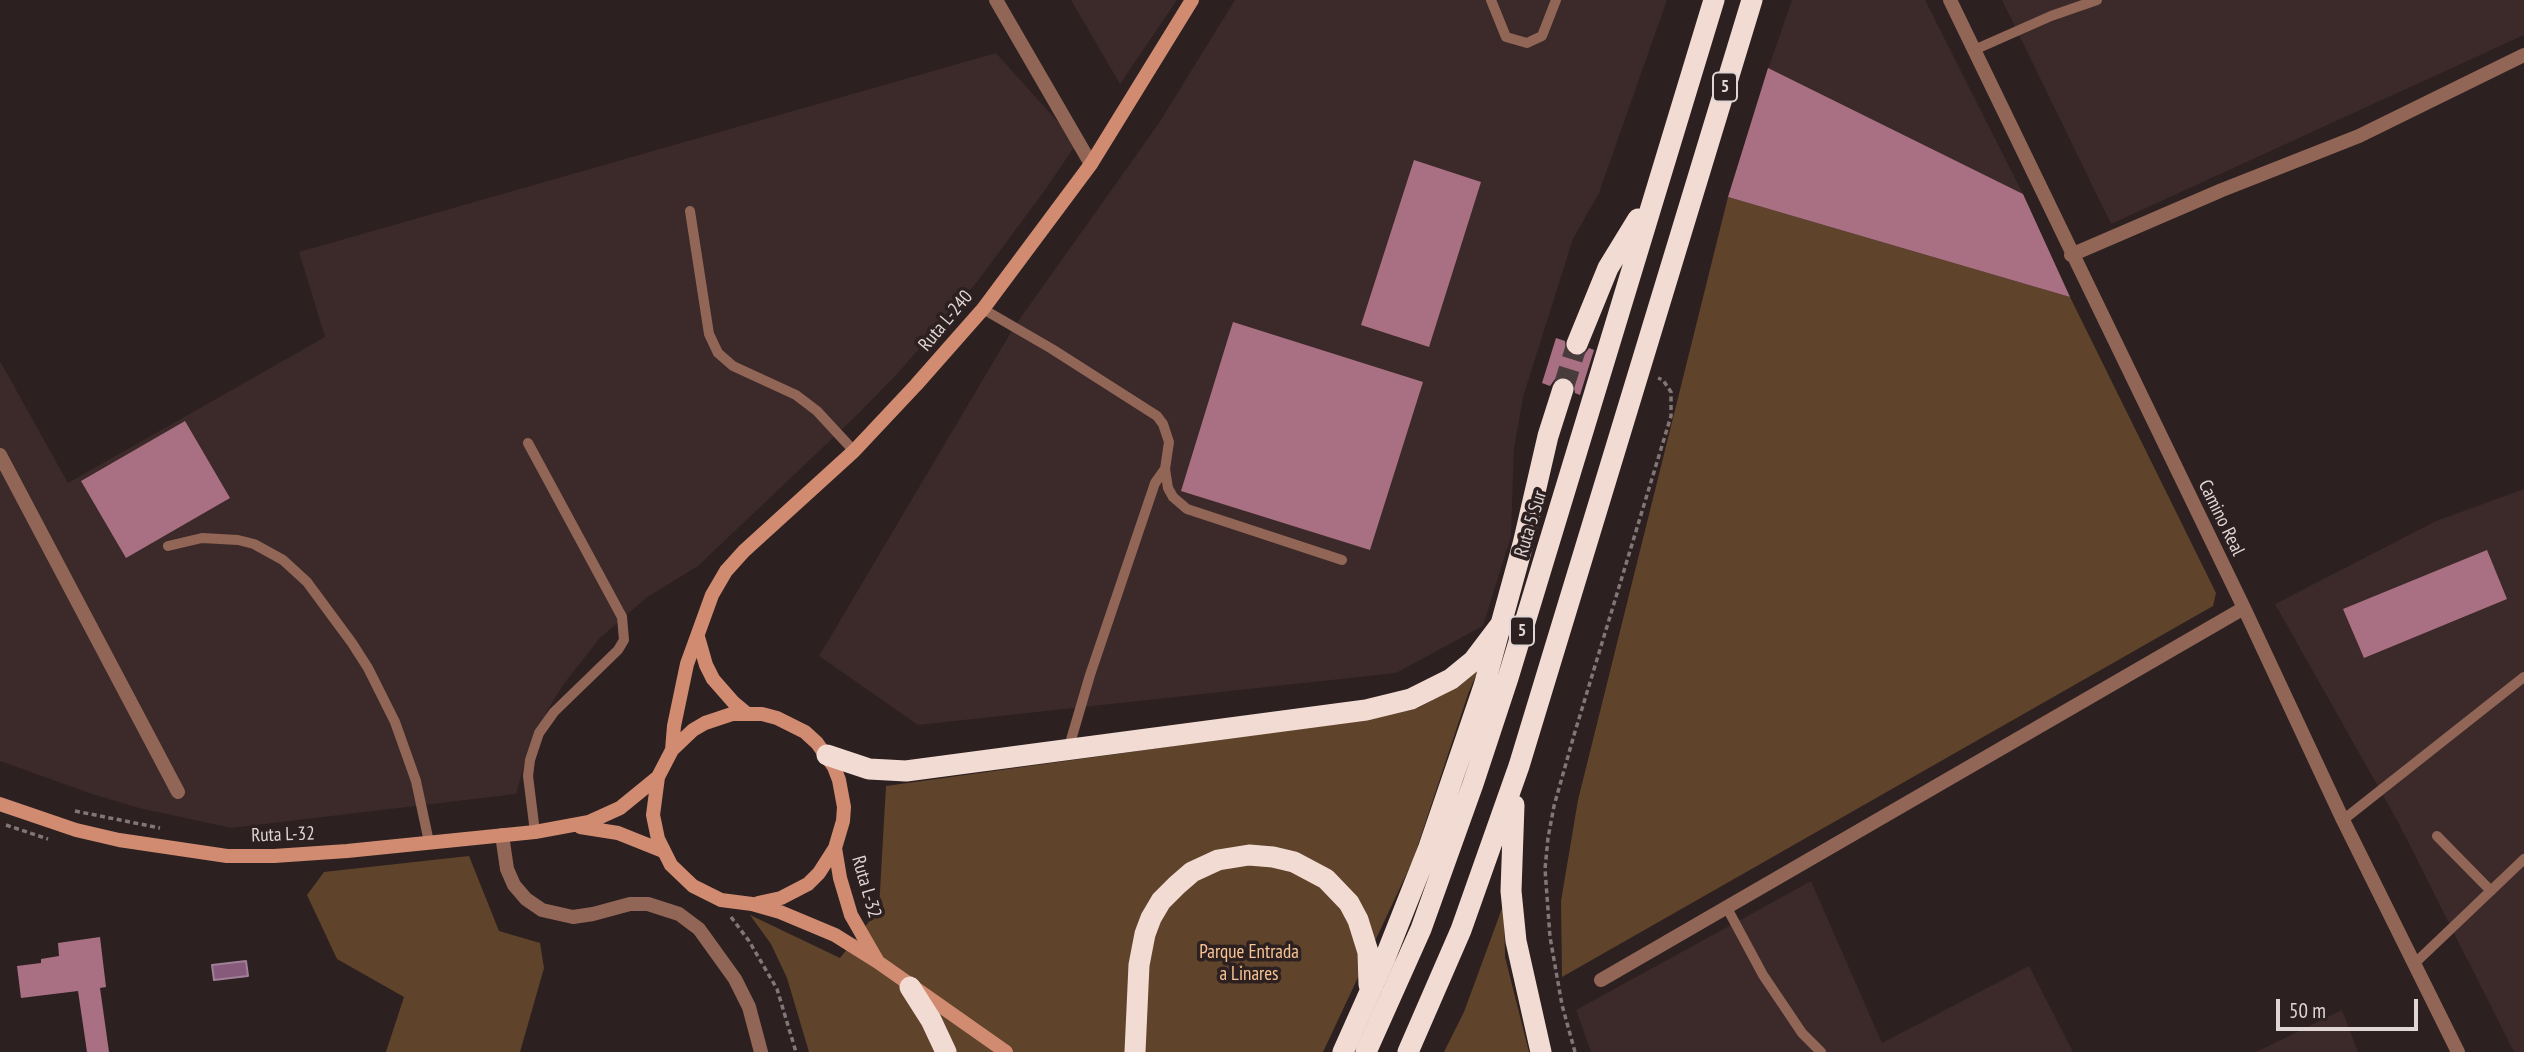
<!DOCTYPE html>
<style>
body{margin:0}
#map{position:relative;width:2524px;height:1052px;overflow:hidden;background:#2d2020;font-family:"PT Sans Narrow",sans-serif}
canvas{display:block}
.scale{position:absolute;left:2276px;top:999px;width:142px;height:32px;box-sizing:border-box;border:4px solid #dfd6d5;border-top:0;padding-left:9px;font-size:21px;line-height:24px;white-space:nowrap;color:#dfd6d5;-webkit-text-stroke:5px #2d2020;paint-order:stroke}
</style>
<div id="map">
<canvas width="2524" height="1052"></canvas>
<div class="scale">50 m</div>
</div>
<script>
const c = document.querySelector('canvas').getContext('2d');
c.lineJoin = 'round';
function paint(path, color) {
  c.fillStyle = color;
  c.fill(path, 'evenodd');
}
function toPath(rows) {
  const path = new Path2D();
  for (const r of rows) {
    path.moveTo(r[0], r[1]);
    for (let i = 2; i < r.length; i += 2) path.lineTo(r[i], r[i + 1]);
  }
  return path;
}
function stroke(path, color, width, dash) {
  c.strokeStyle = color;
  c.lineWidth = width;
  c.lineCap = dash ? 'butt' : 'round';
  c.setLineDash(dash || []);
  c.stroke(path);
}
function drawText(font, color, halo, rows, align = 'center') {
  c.font = font + ' "PT Sans Narrow",sans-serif';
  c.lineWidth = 7;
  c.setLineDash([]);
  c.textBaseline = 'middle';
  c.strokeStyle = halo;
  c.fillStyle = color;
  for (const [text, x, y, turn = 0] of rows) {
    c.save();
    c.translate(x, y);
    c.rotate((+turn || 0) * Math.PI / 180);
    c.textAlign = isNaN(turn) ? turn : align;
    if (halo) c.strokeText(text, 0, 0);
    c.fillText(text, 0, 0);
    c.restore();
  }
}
paint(toPath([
 [1071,0,1177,0,1120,84],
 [1235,0,1667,0,1599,193,1573,239,1523,397,1514,449,1511,536,1483,626,1396,673,918,725,819,656,1014,327,1159,123],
 [1792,0,1925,0,2023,194,1768,69],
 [2002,0,2524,0,2524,35,2111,224],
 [996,53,1077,143,1045,190,977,282,899,372,856,416,698,566,646,598,600,638,563,685,547,711,524,765,516,794,231,828,139,808,92,794,0,761,0,361,68,483,325,337,299,252],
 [2524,489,2524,1052,2514,1052,2398,822,2275,604,2436,521],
 [1811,881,1882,1043,2029,966,2073,1052,1591,1052,1576,1010],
 [2342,1010,2358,1052,2256,1052]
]), '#3c2929');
paint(toPath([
 [1728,197,2070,297,2216,593,2213,606,1562,977,1561,901,1578,800],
 [1480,666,1468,694,1413,860,1323,1052,809,1052,787,978,771,944,750,915,840,958,879,909,886,786,1368,719,1418,708,1460,685],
 [469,856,499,931,540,943,544,968,520,1052,386,1052,404,997,337,959,307,895,324,872],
 [1504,903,1505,957,1529,1052,1444,1052,1464,1012]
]), '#5f442b');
const water = toPath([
 [246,961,248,976,214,980,212,965,246,961]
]);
paint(water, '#875a7c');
stroke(water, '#a17f97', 2);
paint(toPath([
 [1768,68,2023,194,2070,297,1728,197],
 [1414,160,1481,182,1429,347,1361,325],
 [1233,322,1423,382,1370,550,1181,491],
 [1556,338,1565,341,1566,351,1573,356,1584,355,1589,348,1594,350,1580,395,1575,393,1573,381,1566,376,1555,379,1550,386,1542,383],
 [185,421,230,498,126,558,81,481],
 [2487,550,2507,599,2364,658,2343,609],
 [100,937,106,987,100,988,109,1052,87,1052,78,991,21,998,17,966,41,963,41,959,59,956,58,943]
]), '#a97084');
stroke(toPath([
 [1563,389,1577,344]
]), '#483b3b', 21, [21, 10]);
stroke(toPath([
 [75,811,160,828],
 [6,825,48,839],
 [731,917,749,941,777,989,796,1052],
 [1575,1052,1562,1005,1550,937,1545,869,1548,838,1554,806,1574,735,1671,416,1671,392,1663,380,1658,378]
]), '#827776', 3.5, [5, 3.5]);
stroke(toPath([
 [1491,0,1506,37,1527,43,1542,36,1556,0],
 [1974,50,2051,16,2097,0],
 [690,211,709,334,718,353,733,366,796,395,817,411,854,451],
 [983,309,1052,349,1157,416,1163,424,1169,442,1165,469,1168,488,1173,497,1187,509,1342,560],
 [528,443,622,617,624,640,618,650,554,712,539,733,530,760,528,776,535,832],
 [168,546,202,538,238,540,254,544,283,560,307,582,352,643,368,668,395,722,416,781,429,842],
 [1068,750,1090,675,1155,483,1165,469],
 [2343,820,2524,677],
 [2437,836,2491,891],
 [1727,908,1763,975,1802,1033,1821,1052],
 [2414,964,2524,859]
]), '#926656', 10);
stroke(toPath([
 [996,0,1091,164],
 [1950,0,2244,608,2343,820,2458,1052],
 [2071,255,2222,190,2359,136,2524,55],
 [0,455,178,792],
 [502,835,507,869,514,885,526,899,542,910,573,917,593,914,630,904,648,904,679,914,699,929,735,979,749,1007,761,1052],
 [1601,980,2244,608]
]), '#926656', 14);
stroke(toPath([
 [698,637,706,665,713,679,734,703,746,713],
 [672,750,674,726,687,664,712,595,726,571,744,551,854,451,916,385,983,309,1091,164,1192,0],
 [658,777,653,815,658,839,671,865,693,886,721,900,752,904,780,912,835,935,878,962,1006,1052],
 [0,804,76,830,119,840,227,856,274,856,347,851,535,832,589,822,620,808,658,777,672,750,693,730,705,723,732,714,762,714,777,718,805,732,817,743,834,767,839,780,844,807,843,821,835,848,840,878,851,915,878,962],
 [580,827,618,833,663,851],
 [758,903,781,898,808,884,819,873,835,848]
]), '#d08b71', 14);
stroke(toPath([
 [1577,344,1608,268,1638,219],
 [827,755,869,769,906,771,1366,710,1411,699,1451,679,1473,661,1501,624],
 [1514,805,1511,891,1516,941,1541,1052],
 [910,987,931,1020,946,1052],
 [1135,1052,1139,965,1145,934,1151,918,1161,901,1177,885,1192,872,1218,860,1249,855,1273,857,1294,862,1326,879,1349,903,1358,920,1368,952,1369,985],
 [1343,1052,1385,958,1429,847,1484,686,1523,544,1548,436,1563,389],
 [1366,1052,1421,929,1473,784,1508,678,1714,0],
 [1408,1052,1461,930,1519,766,1752,0]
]), '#f2dbd3', 21);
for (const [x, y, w] of [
 [1725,87,24],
 [1522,631,24]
]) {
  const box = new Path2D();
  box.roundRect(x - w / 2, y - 14.5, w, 29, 5);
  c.fillStyle = '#2d2020';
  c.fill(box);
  stroke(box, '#dfd6d5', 2);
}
drawText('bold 18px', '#dfd6d5', null, [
 ["5",1725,87],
 ["5",1522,631]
]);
drawText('19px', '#dfd6d5', '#2d2020', [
 ["Ruta L-240",946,321,-50],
 ["Camino Real",2221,518,64],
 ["Ruta 5 Sur",1531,524,-73],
 ["Ruta L-32",283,835,-2],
 ["Ruta L-32",866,887,74]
]);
drawText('19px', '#f8c495', '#2d2020', [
 ["Parque Entrada",1249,953],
 ["a Linares",1249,975]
]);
</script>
